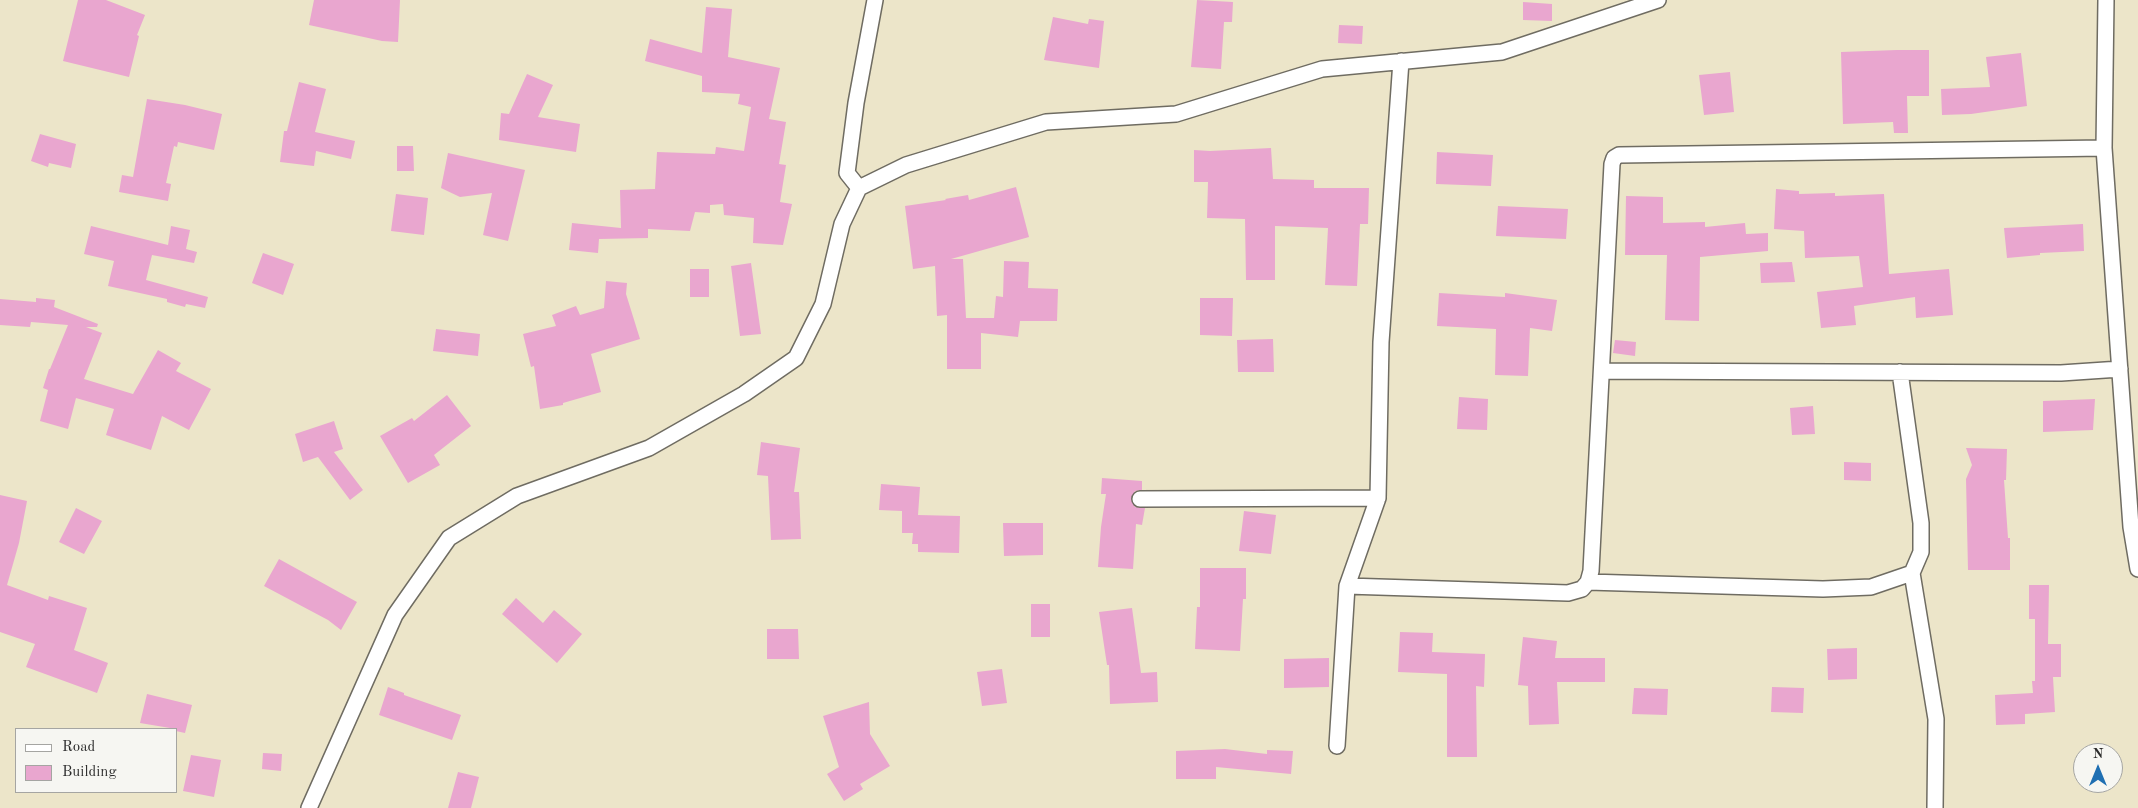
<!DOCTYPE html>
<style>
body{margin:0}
#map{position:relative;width:2138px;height:808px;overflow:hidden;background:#ece5c9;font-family:"Old Standard TT",serif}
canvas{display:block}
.legend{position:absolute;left:15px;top:728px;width:162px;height:65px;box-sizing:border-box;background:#f6f6f2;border:1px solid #a5a5a2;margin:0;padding:6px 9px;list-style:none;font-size:15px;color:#2b2b2b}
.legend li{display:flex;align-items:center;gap:10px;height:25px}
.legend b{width:25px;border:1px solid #a5a5a2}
.north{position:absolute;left:2073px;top:743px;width:50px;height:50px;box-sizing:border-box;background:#f6f6f2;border:1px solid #a5a5a2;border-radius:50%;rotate:0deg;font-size:14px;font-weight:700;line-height:20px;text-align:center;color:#2b2b2b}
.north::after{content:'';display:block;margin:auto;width:18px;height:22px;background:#1f6fb2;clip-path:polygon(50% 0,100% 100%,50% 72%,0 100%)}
</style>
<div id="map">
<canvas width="2138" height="808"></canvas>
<ul class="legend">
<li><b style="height:6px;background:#fff"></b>Road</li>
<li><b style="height:14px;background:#e9a6cf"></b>Building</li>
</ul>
<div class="north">N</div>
</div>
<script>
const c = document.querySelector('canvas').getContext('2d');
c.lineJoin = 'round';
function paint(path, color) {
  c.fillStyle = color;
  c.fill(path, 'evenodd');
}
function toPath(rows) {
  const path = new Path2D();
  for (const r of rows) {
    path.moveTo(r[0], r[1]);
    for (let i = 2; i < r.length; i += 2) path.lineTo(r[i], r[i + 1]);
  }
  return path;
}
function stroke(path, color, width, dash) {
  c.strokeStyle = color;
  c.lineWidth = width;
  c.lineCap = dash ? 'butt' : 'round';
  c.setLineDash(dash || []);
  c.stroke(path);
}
paint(toPath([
 [78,0,106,0,145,15,137,35,139,36,129,77,63,61],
 [314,0,400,0,398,42,382,41,309,25],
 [1197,0,1233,2,1232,22,1224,22,1221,69,1191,67],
 [1523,2,1552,4,1552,21,1523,20],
 [706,7,732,9,728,57,780,68,769,119,786,122,779,164,786,165,780,202,792,204,783,245,753,243,754,218,724,215,723,204,710,205,710,213,695,212,690,231,648,229,648,238,599,239,598,253,569,250,572,223,621,228,620,190,655,189,657,152,715,154,716,147,744,151,751,107,738,104,740,94,702,92,702,76,645,61,650,39,702,53],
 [1053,17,1088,24,1089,19,1104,21,1099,68,1044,60],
 [1339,25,1363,26,1362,44,1338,43],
 [1897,50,1929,50,1929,96,1907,96,1908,133,1894,133,1893,122,1843,124,1841,52],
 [2021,53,2027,106,1971,114,1942,115,1941,89,1990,87,1986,57],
 [1730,72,1734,112,1704,115,1699,75],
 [527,74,553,85,538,117,580,124,576,152,499,140,501,113,509,114],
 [299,82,326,89,315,132,355,141,351,159,316,151,314,166,280,162,284,131,287,131],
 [147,99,185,105,222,114,214,150,178,142,177,147,174,146,166,183,171,184,168,201,119,192,122,175,133,177],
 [40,134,76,144,71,168,49,163,48,167,31,161],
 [397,146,413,146,414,171,397,171],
 [1271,148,1273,179,1314,180,1314,188,1369,188,1368,224,1360,224,1357,286,1325,285,1328,228,1275,226,1275,280,1246,280,1245,219,1207,218,1208,182,1194,182,1194,150,1210,151],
 [1437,152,1493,155,1491,186,1436,184],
 [448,153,525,170,508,241,483,235,492,193,460,197,441,188],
 [1016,187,1029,237,951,259,963,259,966,318,994,318,996,296,1003,297,1004,261,1029,262,1028,288,1058,289,1057,321,1020,321,1018,337,981,333,981,369,947,369,947,315,937,316,935,266,913,269,905,206,946,200,945,199,968,195,969,200],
 [1776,189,1799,191,1799,194,1835,193,1835,196,1884,194,1889,274,1949,269,1953,315,1916,318,1915,297,1854,306,1856,325,1821,328,1817,292,1863,287,1859,256,1805,258,1804,231,1774,229],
 [396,194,428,198,424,235,391,231],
 [1626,196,1663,197,1663,223,1705,222,1705,227,1745,223,1746,234,1768,233,1768,251,1700,257,1699,321,1665,320,1667,255,1625,255],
 [1498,206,1568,209,1566,239,1496,236],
 [2083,224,2084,251,2040,253,2040,255,2007,258,2004,228],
 [91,226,168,245,171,226,190,230,186,249,197,252,194,263,152,255,146,280,208,297,205,308,186,304,185,307,167,302,167,299,108,286,114,261,84,254],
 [263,253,294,264,283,295,252,283],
 [1792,262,1795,282,1761,283,1760,263],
 [751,263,761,334,740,336,731,266],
 [690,269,709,269,709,297,690,297],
 [606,281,627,283,626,294,640,339,591,354,601,392,563,403,563,405,540,409,534,366,531,367,523,334,556,326,552,315,576,306,580,315,604,308],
 [1439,293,1505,297,1505,293,1557,300,1552,331,1530,328,1528,376,1495,375,1496,329,1437,326],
 [36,298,55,300,54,307,98,324,97,327,86,327,102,333,84,379,133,394,158,350,181,363,176,371,211,389,189,430,162,416,151,450,106,435,114,409,76,398,68,429,40,421,48,390,43,388,49,369,50,369,68,325,31,322,30,327,0,325,0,299,36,302],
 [1200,298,1233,298,1232,336,1200,335],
 [436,329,480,334,478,356,433,351],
 [1273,339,1274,372,1238,372,1237,340],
 [1615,340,1636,342,1635,356,1613,353],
 [447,395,471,426,434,455,440,465,408,483,380,436,412,418,414,421],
 [1459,397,1488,399,1487,430,1457,429],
 [2095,399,2093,430,2043,432,2043,401],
 [1813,406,1815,434,1792,435,1790,408],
 [334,421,343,449,334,452,363,490,350,500,318,457,303,462,295,434],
 [761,442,800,448,794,492,799,492,801,539,771,540,768,476,757,475],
 [1966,448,2007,449,2006,480,2004,480,2008,538,2010,538,2010,570,1968,570,1966,479,1972,465],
 [1844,462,1871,463,1871,481,1844,480],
 [1102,478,1142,481,1142,490,1135,491,1131,499,1135,507,1145,508,1142,525,1136,524,1133,569,1098,567,1101,527,1106,494,1101,494],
 [881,484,920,487,918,515,960,516,959,553,918,552,918,544,912,544,913,533,902,533,902,511,879,510],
 [0,495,27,501,19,543,7,585,48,600,49,596,87,608,74,650,108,663,97,693,26,667,35,644,0,632],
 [76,508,102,521,84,554,59,542],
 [1244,511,1276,515,1271,554,1239,551],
 [1003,523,1043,523,1043,555,1004,556],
 [279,559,357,602,341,630,328,620,264,586],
 [1200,568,1246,568,1246,599,1243,599,1240,651,1195,649,1197,607,1200,607],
 [2029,585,2049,585,2048,644,2061,644,2061,677,2053,677,2055,712,2025,714,2025,724,1996,725,1995,695,2033,693,2032,681,2035,681,2035,619,2029,619],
 [516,598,543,623,554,610,582,634,557,663,502,614],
 [1031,604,1050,604,1050,637,1031,637],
 [1132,608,1141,673,1157,672,1158,702,1110,704,1109,665,1107,665,1099,612],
 [767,629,798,629,799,659,767,659],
 [1400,632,1433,633,1432,652,1485,654,1484,687,1476,686,1477,757,1447,757,1447,674,1398,672],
 [1523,637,1557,641,1555,658,1605,658,1605,682,1557,682,1559,724,1529,725,1528,686,1518,685],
 [1857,648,1857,679,1828,680,1827,649],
 [1329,658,1329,687,1284,688,1284,659],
 [1002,669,1007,703,982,706,977,672],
 [388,687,404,693,404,695,461,715,452,740,379,715],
 [1772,687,1804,688,1803,713,1771,712],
 [1634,688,1668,689,1667,715,1632,714],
 [147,694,192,705,185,733,176,731,176,729,140,723],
 [869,702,870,734,890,766,860,784,863,789,844,801,827,774,839,767,823,716],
 [1225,749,1267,754,1267,750,1293,751,1291,774,1216,767,1216,779,1176,779,1176,751],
 [263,753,282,754,281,771,262,769],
 [191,755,221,760,214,797,183,791],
 [458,772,479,777,471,808,448,808]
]), '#e9a6cf');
const minor = toPath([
 [2106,0,2104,148,2131,527,2138,569],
 [859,188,847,173,856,103,875,0],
 [1602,371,2061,373,2120,369],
 [1140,499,1378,498],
 [1912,573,1936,719,1935,808],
 [1588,582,1823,589,1871,587,1912,573,1921,552,1921,523,1900,372],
 [1347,586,1568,593,1582,589,1588,582,1591,571,1612,164,1614,158,1619,155,2104,148],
 [1337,746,1347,586,1378,498,1381,342,1401,61],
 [309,808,395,615,449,538,517,496,649,448,744,394,796,358,823,304,842,224,859,188,906,165,1046,122,1176,114,1322,69,1502,52,1658,0]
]);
stroke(minor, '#6f6c62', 18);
stroke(minor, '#fff', 15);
</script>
